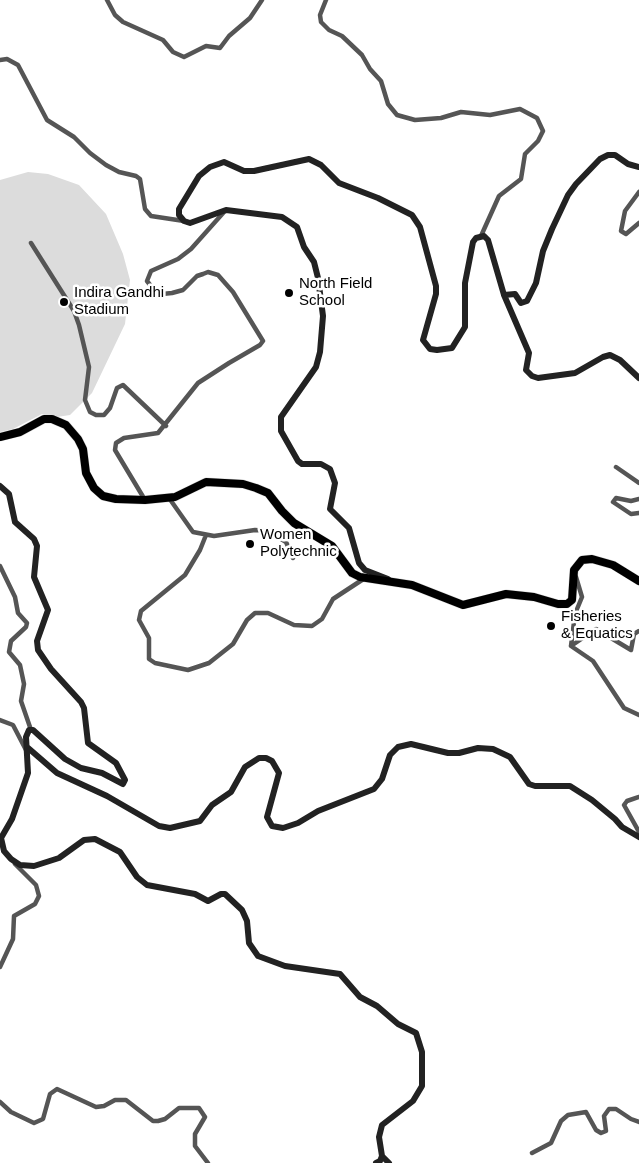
<!DOCTYPE html>
<style>
body{margin:0}
canvas{display:block;background:#fff}
</style>
<canvas width="639" height="1163"></canvas>
<script>
const c = document.querySelector('canvas').getContext('2d');
c.lineJoin = 'round';
function paint(path, color) {
  c.fillStyle = color;
  c.fill(path, 'evenodd');
}
function toPath(rows) {
  const path = new Path2D();
  for (const r of rows) {
    path.moveTo(r[0], r[1]);
    for (let i = 2; i < r.length; i += 2) path.lineTo(r[i], r[i + 1]);
  }
  return path;
}
function stroke(path, color, width, dash) {
  c.strokeStyle = color;
  c.lineWidth = width;
  c.lineCap = dash ? 'butt' : 'round';
  c.setLineDash(dash || []);
  c.stroke(path);
}
function drawText(font, color, halo, rows, align = 'center') {
  c.font = font + ' Helvetica,sans-serif';
  c.lineWidth = 5;
  c.setLineDash([]);
  c.textBaseline = 'middle';
  c.strokeStyle = halo;
  c.fillStyle = color;
  for (const [text, x, y, turn = 0] of rows) {
    c.save();
    c.translate(x, y);
    c.rotate((+turn || 0) * Math.PI / 180);
    c.textAlign = isNaN(turn) ? turn : align;
    if (halo) c.strokeText(text, 0, 0);
    c.fillText(text, 0, 0);
    c.restore();
  }
}
paint(toPath([
 [28,172,48,174,79,185,106,214,123,254,130,280,125,324,92,393,70,415,57,417,42,414,13,429,0,432,0,180]
]), '#dcdcdc');
const highway = toPath([
 [0,437,20,432,44,419,52,419,66,425,78,439,83,449,86,473,94,488,103,496,116,499,145,500,175,497,206,482,243,484,256,488,268,493,282,511,294,523,332,546,352,573,360,577,412,585,463,605,506,594,534,597,558,604,567,604,572,600,574,570,582,560,592,559,613,565,639,581]
]);
stroke(highway, '#dbdbdb', 9);
stroke(toPath([
 [107,0,115,15,123,22,163,40,173,52,184,57,206,46,220,48,229,36,250,18,262,0],
 [326,0,320,15,321,22,329,30,342,36,362,55,370,69,381,81,388,104,397,115,415,120,441,118,461,112,490,115,520,109,537,118,543,131,538,141,525,154,521,179,499,196,481,236],
 [0,60,7,59,18,65,47,120,74,137,90,153,106,165,119,172,136,176,140,179,145,209,151,216,184,221],
 [639,192,625,211,621,231,626,234,639,223],
 [31,243,74,311,79,325,89,367,85,400,90,412,96,415,104,415,110,408,117,388,123,385,166,426],
 [616,467,639,483],
 [169,498,193,532,214,536,255,530,268,531,286,542,293,558],
 [639,499,631,501,616,498,613,502,631,514,639,513],
 [145,500,115,450,116,443,124,438,158,433,198,383,229,363,260,345,263,341,233,292,218,275,208,272,203,274,197,276,183,290,172,293,162,294,154,290,147,281,151,271,178,259,191,249,224,212],
 [206,535,200,550,185,575,141,611,139,620,149,638,149,659,155,663,188,670,209,663,233,644,247,620,255,613,268,613,294,625,312,626,322,619,333,599,365,578],
 [0,566,15,597,18,613,27,623,26,627,11,641,9,652,20,665,24,684,21,701,31,730],
 [576,577,582,597,575,614,571,646,593,661,624,708,639,715],
 [571,646,596,629,631,650,634,634,639,631],
 [0,720,13,725,26,750],
 [639,797,627,801,624,805,639,832],
 [0,967,13,939,14,916,35,904,39,896,36,885,15,864],
 [0,1102,11,1112,34,1123,43,1119,50,1094,57,1089,96,1107,104,1106,115,1100,126,1100,153,1121,158,1121,165,1119,179,1108,199,1108,205,1117,195,1134,195,1146,208,1163],
 [532,1153,551,1143,561,1121,568,1115,586,1112,596,1130,601,1133,606,1131,604,1116,609,1109,616,1109,631,1119,639,1122]
]), '#555', 4.5);
stroke(toPath([
 [504,295,529,353,526,370,532,376,538,378,575,373,603,357,610,355,620,360,639,378],
 [0,486,9,494,15,522,34,539,37,546,34,577,48,610,37,641,38,650,51,669,81,702,84,708,88,743,116,763,125,780,123,784,102,773,81,768,65,759,33,730,29,730,26,737,28,773,12,819,1,838,4,851,11,859,20,865,34,866,59,858,84,840,95,839,120,852,137,877,147,885,195,894,208,901,221,894,225,894,242,910,247,921,249,943,258,956,285,966,340,974,360,997,377,1006,398,1024,416,1033,422,1052,422,1086,413,1101,382,1125,379,1137,382,1156,380,1161,376,1163],
 [388,579,365,570,359,563,349,528,330,509,335,483,330,469,321,464,302,464,298,461,281,431,281,417,316,367,320,352,323,316,318,278,314,262,304,247,297,227,282,217,226,210,190,223,184,221,179,215,179,209,199,176,210,167,224,162,244,171,254,171,309,159,321,165,339,183,378,198,412,215,420,227,436,286,436,294,423,340,430,349,437,350,452,348,465,327,465,283,473,242,476,238,484,236,488,240,504,295,515,294,521,303,527,301,536,283,543,251,552,229,568,195,576,184,600,159,608,155,615,155,628,164,639,167],
 [27,747,57,773,107,796,159,826,170,828,200,821,212,805,231,792,245,767,259,758,266,758,272,761,279,773,267,817,272,826,283,828,298,823,318,811,374,789,382,779,390,755,398,747,411,744,448,753,459,753,478,748,493,749,510,757,529,784,535,786,570,786,592,800,615,819,622,827,639,837],
 [382,1156,389,1163]
]), '#222', 6);
stroke(highway, '#000', 8);
for (const [x, y, r, color] of [
 [289,293,5,"#000"],
 [64,302,5,"#000"],
 [250,544,5,"#000"],
 [551,626,5,"#000"]
]) {
  const dot = new Path2D();
  dot.arc(x, y, r, 0, 2 * Math.PI);
  c.fillStyle = color;
  c.fill(dot);
  stroke(dot, '#fff', 2);
}
drawText('15px', '#000', '#fff', [
 ["North Field",299,284],
 ["School",299,301],
 ["Indira Gandhi",74,293],
 ["Stadium",74,310],
 ["Women",260,535],
 ["Polytechnic",260,552],
 ["Fisheries",561,617],
 ["& Equatics",561,634]
], 'left');
</script>
